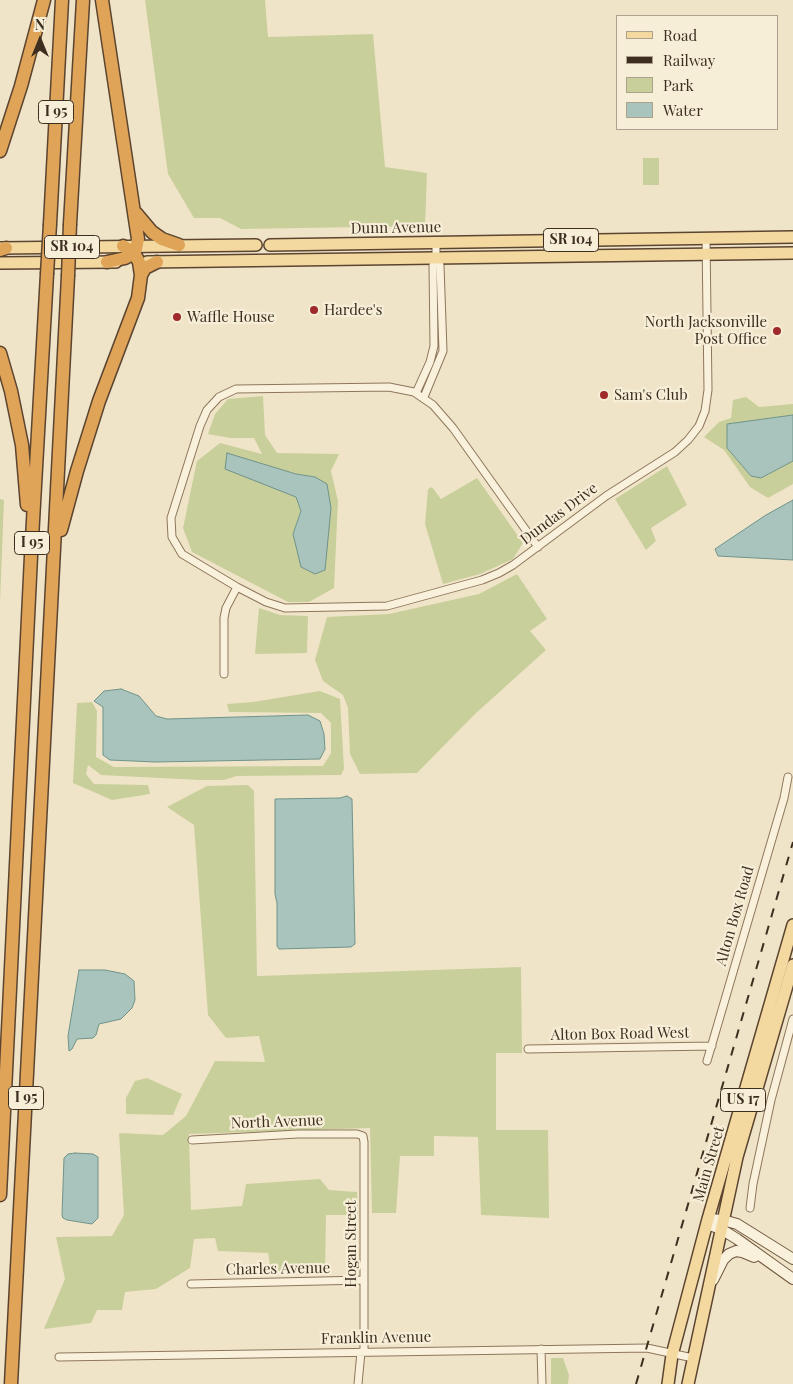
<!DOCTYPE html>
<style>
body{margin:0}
#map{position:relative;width:793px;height:1384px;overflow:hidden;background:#f0e4c8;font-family:"Playfair Display",serif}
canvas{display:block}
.legend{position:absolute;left:616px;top:15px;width:162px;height:115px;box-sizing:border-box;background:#f7eed8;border:1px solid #ada18e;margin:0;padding:6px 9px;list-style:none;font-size:15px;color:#3d2e20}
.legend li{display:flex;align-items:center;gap:10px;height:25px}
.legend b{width:25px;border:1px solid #ada18e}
.north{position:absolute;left:15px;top:15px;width:50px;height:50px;-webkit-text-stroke:4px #f7eed8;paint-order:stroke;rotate:0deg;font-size:14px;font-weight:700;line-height:20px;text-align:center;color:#3d2e20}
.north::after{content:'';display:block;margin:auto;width:18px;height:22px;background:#3d2e20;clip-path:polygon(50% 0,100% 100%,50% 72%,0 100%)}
</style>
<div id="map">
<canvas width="793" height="1384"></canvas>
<ul class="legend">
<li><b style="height:6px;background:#f3d9a0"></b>Road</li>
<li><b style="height:6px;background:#3d2e20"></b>Railway</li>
<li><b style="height:14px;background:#c9cf9b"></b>Park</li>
<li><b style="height:14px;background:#a9c4bc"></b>Water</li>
</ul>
<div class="north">N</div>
</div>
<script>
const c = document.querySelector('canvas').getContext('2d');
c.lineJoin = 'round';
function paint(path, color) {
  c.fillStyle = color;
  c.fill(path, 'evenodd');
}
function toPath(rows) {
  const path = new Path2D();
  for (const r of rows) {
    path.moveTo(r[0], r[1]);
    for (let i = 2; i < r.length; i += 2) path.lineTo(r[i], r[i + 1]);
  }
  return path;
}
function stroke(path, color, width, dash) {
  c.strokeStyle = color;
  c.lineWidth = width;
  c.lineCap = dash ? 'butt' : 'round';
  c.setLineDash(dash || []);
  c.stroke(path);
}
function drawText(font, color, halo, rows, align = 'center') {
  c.font = font + ' "Playfair Display",serif';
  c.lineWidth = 4.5;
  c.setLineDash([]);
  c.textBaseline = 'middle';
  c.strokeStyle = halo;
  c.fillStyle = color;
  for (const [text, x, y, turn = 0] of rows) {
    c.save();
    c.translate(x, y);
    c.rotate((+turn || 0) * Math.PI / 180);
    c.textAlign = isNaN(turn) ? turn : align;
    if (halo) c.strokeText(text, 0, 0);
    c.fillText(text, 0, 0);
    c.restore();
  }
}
paint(toPath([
 [145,0,265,0,268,37,373,34,385,167,427,173,425,226,241,229,220,218,194,218,168,174],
 [643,158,659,158,659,185,643,185],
 [263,396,265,435,277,453,339,454,331,471,338,501,334,588,309,602,288,602,192,552,183,528,197,461,220,443,262,454,254,438,230,438,208,434,215,414,228,399],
 [227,454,296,474,315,477,293,535,301,511,296,497],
 [746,397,759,407,793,404,793,415,727,424,727,448,751,476,761,478,793,461,793,484,768,498,750,487,724,450,704,437,719,422,731,418,733,400],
 [667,466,687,505,651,528,656,541,646,550,615,499],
 [477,478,523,543,513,559,480,574,443,584,425,524,428,489,432,487,441,499],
 [0,499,4,500,0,603],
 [517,574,547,619,530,631,546,650,475,714,417,773,360,774,350,754,348,708,343,695,323,681,315,660,327,617,389,614,479,594],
 [259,608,280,615,308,616,307,653,255,654],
 [320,691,340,699,344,769,341,775,237,776,224,780,199,780,101,775,88,765,86,774,94,784,148,785,150,794,112,800,73,783,77,703,92,702,97,711,96,757,114,767,323,766,331,753,331,723,321,713,229,712,227,704,253,702],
 [248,785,254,791,257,976,521,967,522,1053,496,1053,496,1130,548,1130,549,1218,481,1215,478,1137,434,1136,434,1156,400,1156,396,1213,372,1213,370,1128,189,1134,191,1210,242,1206,246,1184,320,1179,329,1190,357,1192,358,1215,326,1215,325,1272,271,1271,268,1253,218,1251,215,1238,194,1239,190,1268,156,1289,125,1292,122,1310,97,1310,91,1323,44,1329,65,1279,56,1237,112,1236,124,1215,119,1133,163,1135,186,1116,215,1061,265,1062,259,1036,226,1038,208,1015,194,825,167,807,207,786],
 [147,1078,182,1094,173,1115,126,1114,126,1098,135,1081],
 [551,1358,563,1358,569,1375,568,1384,551,1384]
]), '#c9cf9b');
const water = toPath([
 [793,415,793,461,761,478,751,476,727,448,727,424,793,415],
 [227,453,296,474,315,477,327,484,331,508,325,570,315,574,301,567,293,534,301,511,296,497,225,469,227,453],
 [793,500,793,560,718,556,715,549,766,515,793,500],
 [121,689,139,696,156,716,167,719,308,715,320,721,324,734,325,749,320,759,155,762,110,760,103,755,103,707,94,701,104,691,121,689],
 [347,796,352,799,355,944,351,947,279,949,277,946,277,903,275,894,275,799,340,798,347,796],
 [79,970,105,970,125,974,134,981,135,1000,132,1008,121,1019,99,1024,96,1035,93,1038,77,1039,72,1049,69,1051,68,1036,79,970],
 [75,1153,93,1154,98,1157,98,1218,92,1224,67,1220,63,1218,62,1215,64,1158,68,1154,75,1153]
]);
paint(water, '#a9c4bc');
stroke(water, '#6f938a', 1);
const street = toPath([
 [416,393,430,362,434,346,433,265,436,258,436,242],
 [424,397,443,351,440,265,436,258],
 [538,547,453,428,433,405,414,392,389,387,236,389,219,397,207,410,200,426,171,518,172,537,182,554,237,587,266,602,285,608,387,606,482,580,499,573,513,565,606,496,675,452,688,440,699,426,705,411,708,390,706,238],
 [224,674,224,618,226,608,237,587],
 [528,1049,712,1046],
 [707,1061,784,798,788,777],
 [192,1140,298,1134,357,1134,363,1136,364,1142,364,1352],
 [750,1208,753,1184,771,1100,793,1019],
 [191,1284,364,1280],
 [541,1349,542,1384],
 [59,1357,647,1348,693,1358],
 [358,1384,361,1352]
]);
const secondary = toPath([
 [708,1219,723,1220,737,1224,793,1259],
 [707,1224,721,1229,737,1239,793,1279],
 [713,1280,723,1260,729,1254,736,1251,742,1252,754,1257]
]);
const primary = toPath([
 [270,245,793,237],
 [0,248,256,245],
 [147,262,793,253],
 [0,263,116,262],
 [668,1384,672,1355,708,1219,793,925],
 [688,1384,737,1157,793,965]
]);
const highway = toPath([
 [102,0,138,239,136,249,134,253,125,258,107,262],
 [0,151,21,86,44,0],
 [136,213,152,232,162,239,179,245],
 [50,224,62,0],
 [70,224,83,0],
 [0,250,6,248],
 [141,275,145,268,157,262],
 [0,353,11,391,22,445,27,505],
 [61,530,77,471,99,401,138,298,141,275,139,262,134,253,123,246],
 [0,1195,31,556,47,274],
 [11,1384,68,276]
]);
stroke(street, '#8d765c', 9);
stroke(secondary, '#6f573f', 12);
stroke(primary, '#5b4430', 14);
stroke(highway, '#5b4430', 15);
stroke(street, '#faf1dc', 7);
stroke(secondary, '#faf1dc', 10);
stroke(primary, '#f3d9a0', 11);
stroke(highway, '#e0a458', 12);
stroke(toPath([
 [636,1384,793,842]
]), '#3d2e20', 2, [9, 9]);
const highwayBridge = toPath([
 [47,274,50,224],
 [68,276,70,224]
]);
stroke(highwayBridge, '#5b4430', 15, []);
stroke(highwayBridge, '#e0a458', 12);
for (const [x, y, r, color] of [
 [314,310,5,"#9e2a2b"],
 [177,317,5,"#9e2a2b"],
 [777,331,5,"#9e2a2b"],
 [604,395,5,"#9e2a2b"]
]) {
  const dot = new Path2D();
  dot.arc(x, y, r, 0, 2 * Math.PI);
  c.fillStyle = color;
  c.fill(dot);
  stroke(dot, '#f7eed8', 2);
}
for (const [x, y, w] of [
 [56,112,35],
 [571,240,55],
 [72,247,55],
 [32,543,35],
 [26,1098,35],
 [743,1100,45]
]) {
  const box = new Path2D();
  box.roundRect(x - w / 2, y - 11.5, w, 23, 4);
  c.fillStyle = '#f7eed8';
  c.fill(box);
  stroke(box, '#3d2e20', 1);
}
drawText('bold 14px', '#3d2e20', null, [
 ["I 95",56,112],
 ["SR 104",571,240],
 ["SR 104",72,247],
 ["I 95",32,543],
 ["I 95",26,1098],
 ["US 17",743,1100]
]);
drawText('15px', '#3d2e20', '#f7eed8', [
 ["Dunn Avenue",396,228,-1],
 ["Dundas Drive",559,514,-37],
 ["Alton Box Road",735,916,-74],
 ["Alton Box Road West",620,1034,-1],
 ["North Avenue",277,1122,-2],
 ["Main Street",709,1164,-74],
 ["Hogan Street",351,1244,-90],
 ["Charles Avenue",278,1269,-1],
 ["Franklin Avenue",376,1338,-1]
]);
drawText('15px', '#3d2e20', '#f7eed8', [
 ["Hardee's",324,310],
 ["Waffle House",187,317],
 ["North Jacksonville",767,322,"right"],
 ["Post Office",767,339,"right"],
 ["Sam's Club",614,395]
], 'left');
</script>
